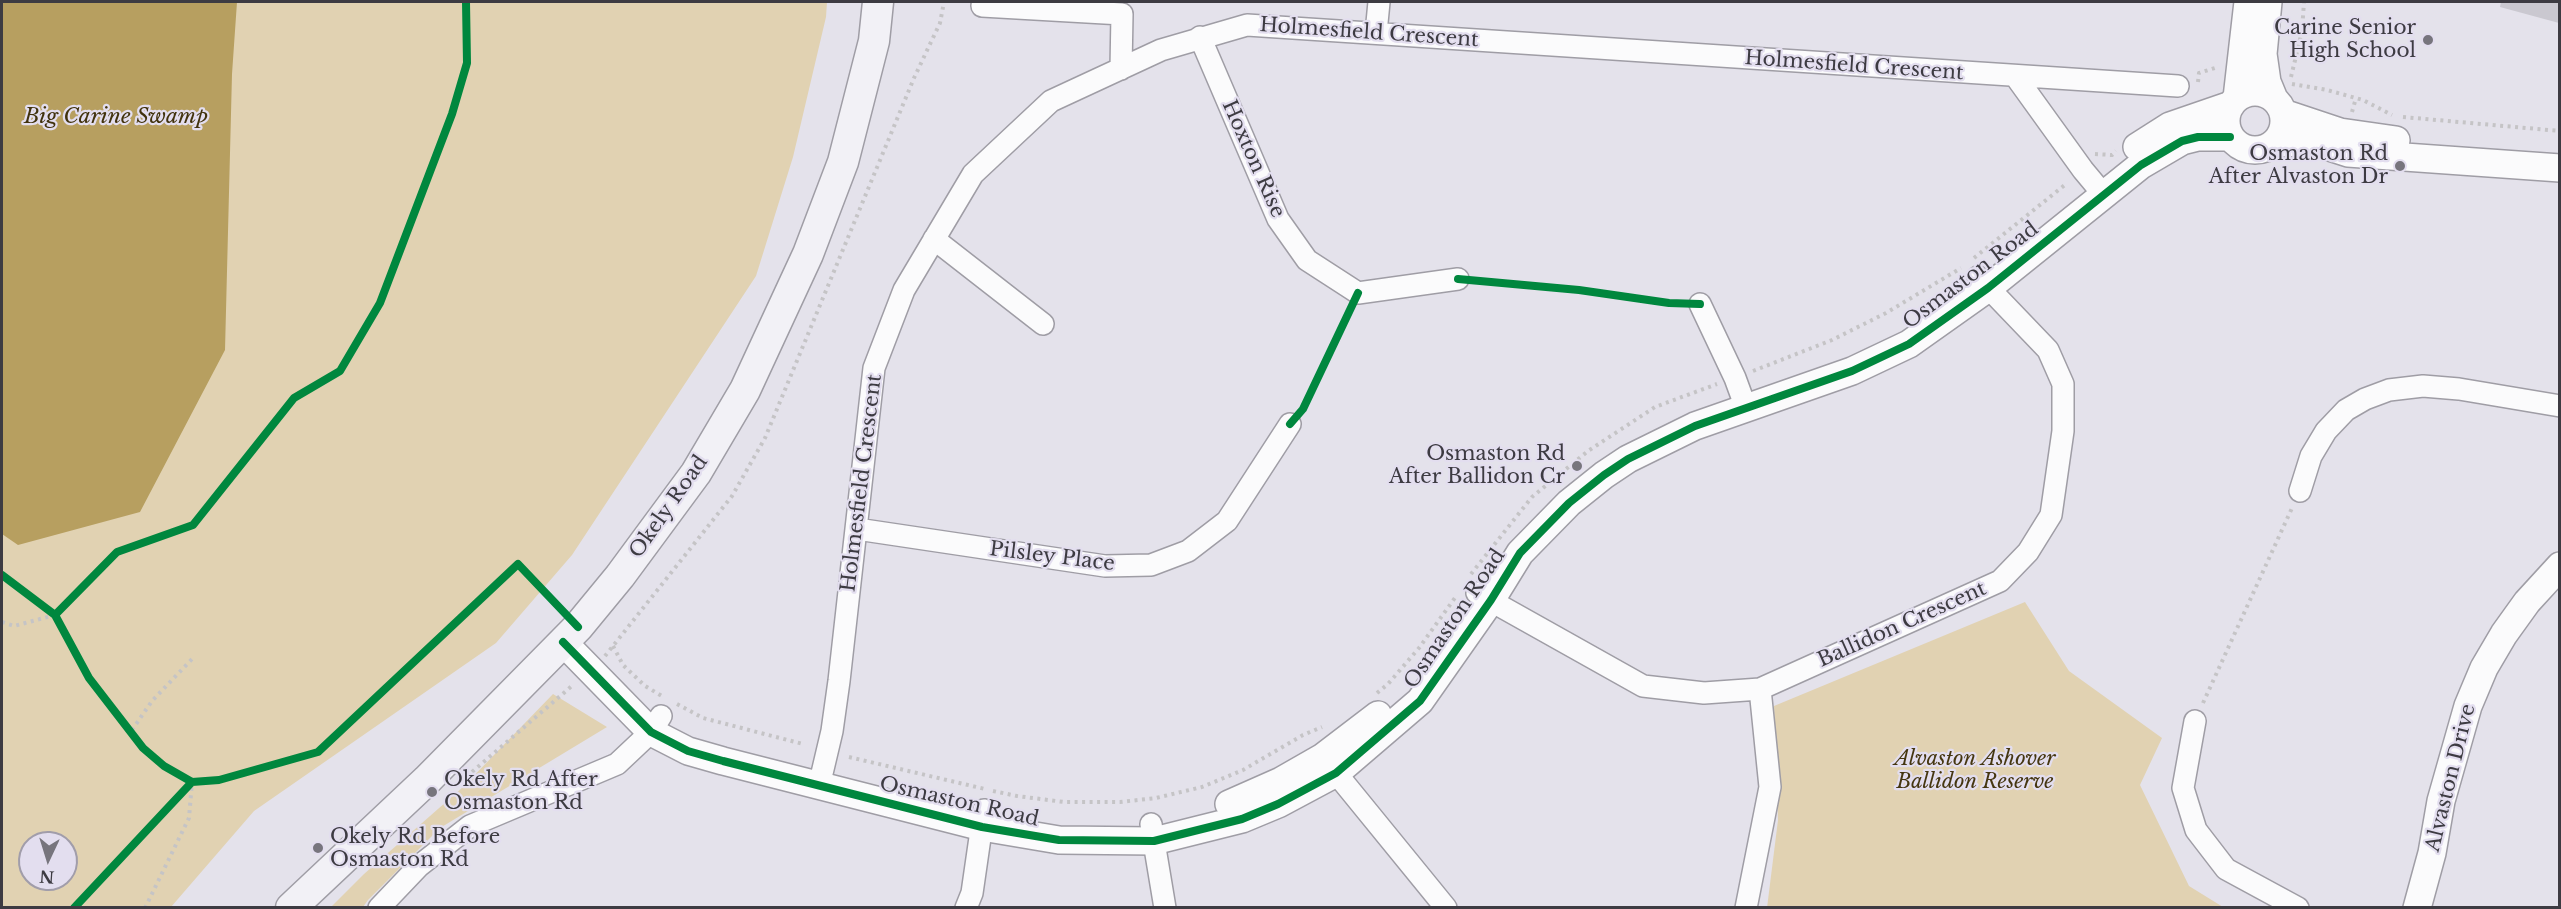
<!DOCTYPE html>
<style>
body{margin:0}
#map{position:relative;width:2561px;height:909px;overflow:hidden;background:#e4e2eb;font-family:"Libre Baskerville",serif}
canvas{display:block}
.frame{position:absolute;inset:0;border:3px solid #3d3b42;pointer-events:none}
.north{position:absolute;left:18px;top:831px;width:60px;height:60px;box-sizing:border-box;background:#e3deef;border:2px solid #a19daa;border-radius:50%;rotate:184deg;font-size:16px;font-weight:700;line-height:24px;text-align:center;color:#3d3b42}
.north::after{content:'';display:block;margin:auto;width:21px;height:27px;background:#77757d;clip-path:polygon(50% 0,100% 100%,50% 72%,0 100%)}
</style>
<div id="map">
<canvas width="2561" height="909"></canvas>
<div class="frame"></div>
<div class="north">N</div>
</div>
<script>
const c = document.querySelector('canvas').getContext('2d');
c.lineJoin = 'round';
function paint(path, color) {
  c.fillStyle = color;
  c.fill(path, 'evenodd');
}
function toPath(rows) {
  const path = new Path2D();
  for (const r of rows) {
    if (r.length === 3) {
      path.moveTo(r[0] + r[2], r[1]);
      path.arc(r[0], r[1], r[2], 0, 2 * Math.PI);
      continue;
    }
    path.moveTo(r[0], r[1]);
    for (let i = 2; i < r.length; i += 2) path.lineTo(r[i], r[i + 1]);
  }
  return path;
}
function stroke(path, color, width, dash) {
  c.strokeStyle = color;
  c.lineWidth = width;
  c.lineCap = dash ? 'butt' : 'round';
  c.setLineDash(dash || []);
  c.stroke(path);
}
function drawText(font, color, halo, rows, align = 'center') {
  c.font = font + ' "Libre Baskerville",serif';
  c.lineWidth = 4.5;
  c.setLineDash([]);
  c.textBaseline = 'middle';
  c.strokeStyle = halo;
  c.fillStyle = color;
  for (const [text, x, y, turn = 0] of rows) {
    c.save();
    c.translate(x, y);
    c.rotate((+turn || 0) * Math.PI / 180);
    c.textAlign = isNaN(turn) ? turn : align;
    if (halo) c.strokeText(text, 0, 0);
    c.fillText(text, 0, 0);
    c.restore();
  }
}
paint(toPath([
 [2,2,827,2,826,17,793,157,756,276,572,555,496,643,254,811,171,907,2,908],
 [30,843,66,843,66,879,30,879],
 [2025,602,2069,671,2162,738,2140,785,2189,886,2223,907,1767,908,1778,820,1774,706],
 [553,694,607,727,440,828,368,900,363,907,331,907,364,874,463,787]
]), '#e1d2b2');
paint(toPath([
 [2,2,237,2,232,74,225,350,140,512,18,545,2,534]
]), '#b79f60');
paint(toPath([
 [2501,2,2559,2,2559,23,2500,7]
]), '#cac8d0');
const minor = toPath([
 [982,6,1122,14,1121,69],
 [1376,33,1379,2],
 [1200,37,1278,219,1307,260,1358,293,1458,279],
 [2016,77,2083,170,2103,194],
 [934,239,1043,324],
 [1700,304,1735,378,1746,408],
 [2300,491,2311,456,2326,431,2346,410,2365,399,2389,390,2423,386,2459,389,2560,406],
 [857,529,1105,566,1151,565,1188,551,1227,521,1290,424],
 [1477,593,1643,686,1704,693,1760,689,2000,581,2028,552,2051,515,2063,431,2063,384,2048,350,1978,277],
 [2195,721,2183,788,2196,830,2226,869,2298,908],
 [1327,762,1446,908],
 [819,786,832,731,839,681,874,368,904,290,973,174,1051,101,1161,50,1247,25,2178,86],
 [1151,824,1165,908],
 [379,908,419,866,470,826,617,764,651,732,661,716],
 [966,908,972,893,984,810],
 [1746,908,1770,787,1760,689]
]);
const tertiary = toPath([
 [2268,2,2263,54,2267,82,2274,99],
 [2255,121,29],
 [2237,98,2248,2],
 [2283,113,2340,132,2396,140],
 [2275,143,2314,142,2348,153,2560,168],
 [2137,147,2170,126,2231,105],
 [563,642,651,732,688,751,723,761,982,827,1059,840,1154,841,1242,819,1278,804,1336,773,1420,701,1491,600,1520,553,1569,503,1604,475,1628,459,1695,426,1852,371,1909,344,1988,288,2141,165,2182,141,2198,137,2230,137],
 [1229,804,1281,781,1323,757,1378,715],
 [2417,908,2432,853,2441,801,2468,706,2484,668,2504,634,2527,602,2560,566]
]);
const secondary = toPath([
 [291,908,427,780,578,627,620,576,696,473,745,390,808,254,843,162,874,41,878,2]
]);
stroke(minor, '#9f9da5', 24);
stroke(tertiary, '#9f9da5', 30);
stroke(secondary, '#9f9da5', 33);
stroke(toPath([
 [2291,77,2302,31,2304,2],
 [2198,82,2199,73,2218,67],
 [2292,84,2327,90,2363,100,2392,115],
 [2352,112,2356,98],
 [2403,117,2560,131],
 [2095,154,2112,155,2116,151],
 [1974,258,2066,184],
 [1753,371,1832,340,1886,313,1961,268],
 [1471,574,1532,497,1588,451,1655,407,1717,384],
 [2,622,14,626,55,615],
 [613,646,623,665,645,686,662,696],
 [605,656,732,496,765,438,914,78,940,23,944,2],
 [1377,693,1388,684,1419,648,1457,595],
 [2203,703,2292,508],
 [677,704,703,718,803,744],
 [132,730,152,701,192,659],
 [849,757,985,789],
 [472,772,573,685],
 [993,791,1017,796,1064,802,1120,802,1156,798,1202,787,1243,770,1303,735,1322,727],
 [145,908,189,818,192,782]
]), '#c5c4c6', 4, [3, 4.5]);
stroke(minor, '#fbfbfc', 21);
stroke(tertiary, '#fbfbfc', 27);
stroke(secondary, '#f2f1f6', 30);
stroke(toPath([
 [1458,279,1579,290,1669,303,1700,304],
 [1290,424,1303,409,1358,293],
 [2,575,55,615,89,678,143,748,164,766,192,782,219,780,318,752,518,564,578,627],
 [55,615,117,552,193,525,294,398,340,371,380,303,452,114,467,63,466,2],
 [563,642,651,732,688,751,723,761,982,827,1059,840,1154,841,1242,819,1278,804,1336,773,1420,701,1491,600,1520,553,1569,503,1604,475,1628,459,1695,426,1852,371,1909,344,1988,288,2141,165,2182,141,2198,137,2230,137],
 [74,908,192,782]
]), '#00873e', 8);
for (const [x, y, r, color] of [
 [2428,40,6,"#77757d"],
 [2400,166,6,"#77757d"],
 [1577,466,6,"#77757d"],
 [432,792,6,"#77757d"],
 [318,848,6,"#77757d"]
]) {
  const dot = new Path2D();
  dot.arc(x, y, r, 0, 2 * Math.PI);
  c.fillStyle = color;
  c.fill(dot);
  stroke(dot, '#e3deef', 2);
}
drawText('20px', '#3d3b42', '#e3deef', [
 ["Carine Senior",2416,28],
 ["High School",2416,51],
 ["Osmaston Rd",2388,154],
 ["After Alvaston Dr",2388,177],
 ["Osmaston Rd",1565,454],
 ["After Ballidon Cr",1565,477],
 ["Okely Rd After",444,780,"left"],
 ["Osmaston Rd",444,803,"left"],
 ["Okely Rd Before",330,837,"left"],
 ["Osmaston Rd",330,860,"left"]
], 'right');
drawText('20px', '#3d3b42', '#e3deef', [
 ["Holmesfield Crescent",1369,33,4],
 ["Holmesfield Crescent",1854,66,4],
 ["Hoxton Rise",1253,159,66],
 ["Osmaston Road",1971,276,-37],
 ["Holmesfield Crescent",862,483,-83],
 ["Okely Road",669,507,-55],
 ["Pilsley Place",1052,557,7],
 ["Osmaston Road",1455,619,-56],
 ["Ballidon Crescent",1902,625,-24],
 ["Alvaston Drive",2451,778,-76],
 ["Osmaston Road",959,802,13]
]);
drawText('italic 20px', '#453610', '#e3deef', [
 ["Alvaston Ashover",1975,759],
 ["Ballidon Reserve",1975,782]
]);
drawText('italic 21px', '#41320c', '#e3deef', [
 ["Big Carine Swamp",116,117]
]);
</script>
